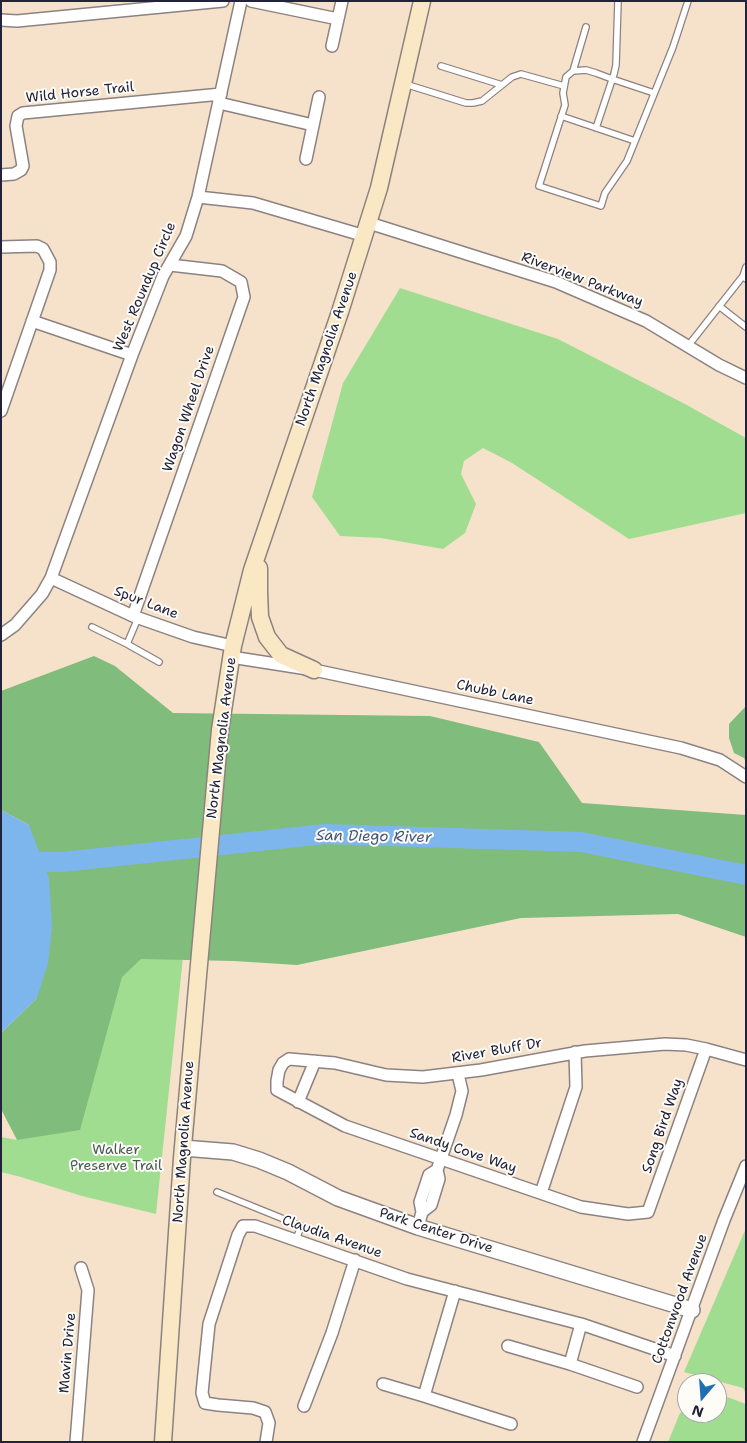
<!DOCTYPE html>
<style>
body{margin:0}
#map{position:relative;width:747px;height:1443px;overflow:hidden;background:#f6e2ca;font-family:"Shantell Sans",sans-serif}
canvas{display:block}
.frame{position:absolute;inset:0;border:2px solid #22223b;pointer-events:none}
.north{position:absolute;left:677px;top:1373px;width:50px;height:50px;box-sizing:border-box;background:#fdfcf7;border:1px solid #a5a5ac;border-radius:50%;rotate:198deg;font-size:14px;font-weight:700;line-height:20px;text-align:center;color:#22223b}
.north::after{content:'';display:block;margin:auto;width:18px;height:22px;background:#1f6fb2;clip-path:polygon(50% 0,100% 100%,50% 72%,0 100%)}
</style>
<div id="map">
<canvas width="747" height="1443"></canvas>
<div class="frame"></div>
<div class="north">N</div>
</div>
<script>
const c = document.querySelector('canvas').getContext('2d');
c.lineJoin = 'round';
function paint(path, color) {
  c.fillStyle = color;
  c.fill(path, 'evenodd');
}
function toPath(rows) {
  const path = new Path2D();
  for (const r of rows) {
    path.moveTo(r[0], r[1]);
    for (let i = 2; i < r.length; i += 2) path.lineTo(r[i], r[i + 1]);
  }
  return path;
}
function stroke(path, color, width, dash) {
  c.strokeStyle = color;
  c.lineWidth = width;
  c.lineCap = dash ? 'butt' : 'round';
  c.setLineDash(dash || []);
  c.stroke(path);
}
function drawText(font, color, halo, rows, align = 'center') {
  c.font = font + ' "Shantell Sans",sans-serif';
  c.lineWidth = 4;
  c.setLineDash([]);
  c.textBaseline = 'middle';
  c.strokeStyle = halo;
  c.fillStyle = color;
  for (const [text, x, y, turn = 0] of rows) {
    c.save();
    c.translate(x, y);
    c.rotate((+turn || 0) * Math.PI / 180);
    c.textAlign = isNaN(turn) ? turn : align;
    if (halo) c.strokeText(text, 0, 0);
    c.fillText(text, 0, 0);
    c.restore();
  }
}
paint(toPath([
 [400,288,558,339,685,404,746,438,746,513,629,539,512,463,483,448,464,461,461,474,476,504,465,533,443,549,381,538,340,536,312,497,343,383],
 [132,949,183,957,156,1214,82,1196,21,1177,1,1172,1,1137,17,1140,119,967],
 [746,1228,746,1394,743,1388,684,1372],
 [719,1394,746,1404,746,1442,668,1442,680,1413,687,1409,687,1413,717,1413,717,1395]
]), '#a1dd91');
paint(toPath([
 [94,656,115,666,173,713,430,716,539,742,582,803,746,815,746,937,678,914,521,918,297,965,234,961,141,959,122,977,80,1130,17,1140,1,1109,1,1033,37,998,29,825,1,810,1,691],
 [746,706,746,762,744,758,734,753,729,738,729,724]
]), '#80bc7b');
paint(toPath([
 [1,810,29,825,49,878,52,926,48,963,37,998,1,1033]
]), '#7db6ed');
stroke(toPath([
 [1,862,62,862,325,834,581,842,746,875]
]), '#7db6ed', 20);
const service = toPath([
 [586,27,573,71,566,77,563,93,565,105,539,186,601,206,605,193,627,161,673,47,688,1],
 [441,66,502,85],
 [573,71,586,70,596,73,612,79,654,93],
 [405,84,466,103,473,103,482,101,512,77,521,74,564,86],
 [561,116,635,141],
 [596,128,614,74,616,65,618,1],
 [743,276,746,267],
 [719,306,746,327],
 [688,346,743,276,746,279],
 [92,627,127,644,138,618],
 [127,644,159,662],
 [217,1192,301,1226,296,1240]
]);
const minor = toPath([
 [251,1,338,19],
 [1,20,17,21,223,1],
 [332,46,342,1],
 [219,103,313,125],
 [306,159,319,97],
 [1,175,14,174,21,170,23,166,16,126,18,116,23,113,221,94],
 [198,197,253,203,365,236],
 [369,223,556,282,646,321,719,365,746,378],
 [1,247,37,246,43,249,50,262,50,270,1,411],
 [32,321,132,355],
 [51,578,133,616,193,637,233,646],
 [133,616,244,297,241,282,222,271,170,265],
 [1,635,15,625,42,594,51,578,132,355,163,276,186,236,198,197,241,1],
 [231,657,314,670,681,748,720,760,746,777],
 [706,1049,648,1212,628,1214,581,1207,345,1126,277,1090,277,1081,279,1070,283,1063,289,1059,335,1063,386,1075,423,1077,481,1070,585,1051,665,1044,686,1045,706,1049,746,1060],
 [298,1102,315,1061],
 [437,1170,456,1115,462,1091,458,1074],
 [541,1193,576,1087,575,1052],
 [422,1212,431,1205,439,1179,437,1170],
 [418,1227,422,1212,420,1202,429,1175,437,1170],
 [508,1346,570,1364,637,1387],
 [570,1364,581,1324],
 [383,1384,424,1396,511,1424],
 [424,1396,455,1291],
 [304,1406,332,1333,355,1260],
 [76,1442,88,1290,81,1268],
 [266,1442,269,1423,265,1412,253,1408,218,1405,205,1403,202,1393,209,1324,238,1235,243,1226,255,1226,407,1279,581,1324,675,1356],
 [643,1442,724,1220,746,1166]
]);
const tertiary = toPath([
 [183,1148,233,1152,259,1160,288,1172,338,1198,418,1227,692,1310]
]);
const secondary = toPath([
 [259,568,259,592,260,617,267,637,281,655,314,670],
 [163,1442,182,1158,197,987,220,730,233,646,252,570,340,312,379,188,422,1]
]);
stroke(service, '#8c8282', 8);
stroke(minor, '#8c8282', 14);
stroke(tertiary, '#8c8282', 18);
stroke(secondary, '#8c8282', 19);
stroke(service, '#fff', 5.5);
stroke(minor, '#fff', 11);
stroke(tertiary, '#fff', 15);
stroke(secondary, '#fae7c3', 16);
drawText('14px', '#22223b', '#fdfcf7', [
 ["Wild Horse Trail",80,93,-6],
 ["Riverview Parkway",582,280,21],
 ["West Roundup Circle",145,287,-67],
 ["North Magnolia Avenue",327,349,-71],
 ["Wagon Wheel Drive",189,409,-71],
 ["Spur Lane",146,603,21],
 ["Chubb Lane",495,693,12],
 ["North Magnolia Avenue",222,738,-83],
 ["River Bluff Dr",497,1051,-10],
 ["Song Bird Way",663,1126,-71],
 ["North Magnolia Avenue",184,1142,-86],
 ["Sandy Cove Way",463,1151,19],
 ["Park Center Drive",436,1231,18],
 ["Claudia Avenue",332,1237,19],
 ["Cottonwood Avenue",680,1299,-70],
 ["Mavin Drive",68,1353,-85]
]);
drawText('14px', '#485a55', '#fdfcf7', [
 ["Walker",116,1150],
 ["Preserve Trail",116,1166]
]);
drawText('italic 15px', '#425679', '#fdfcf7', [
 ["San Diego River",374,837,1]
]);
</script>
